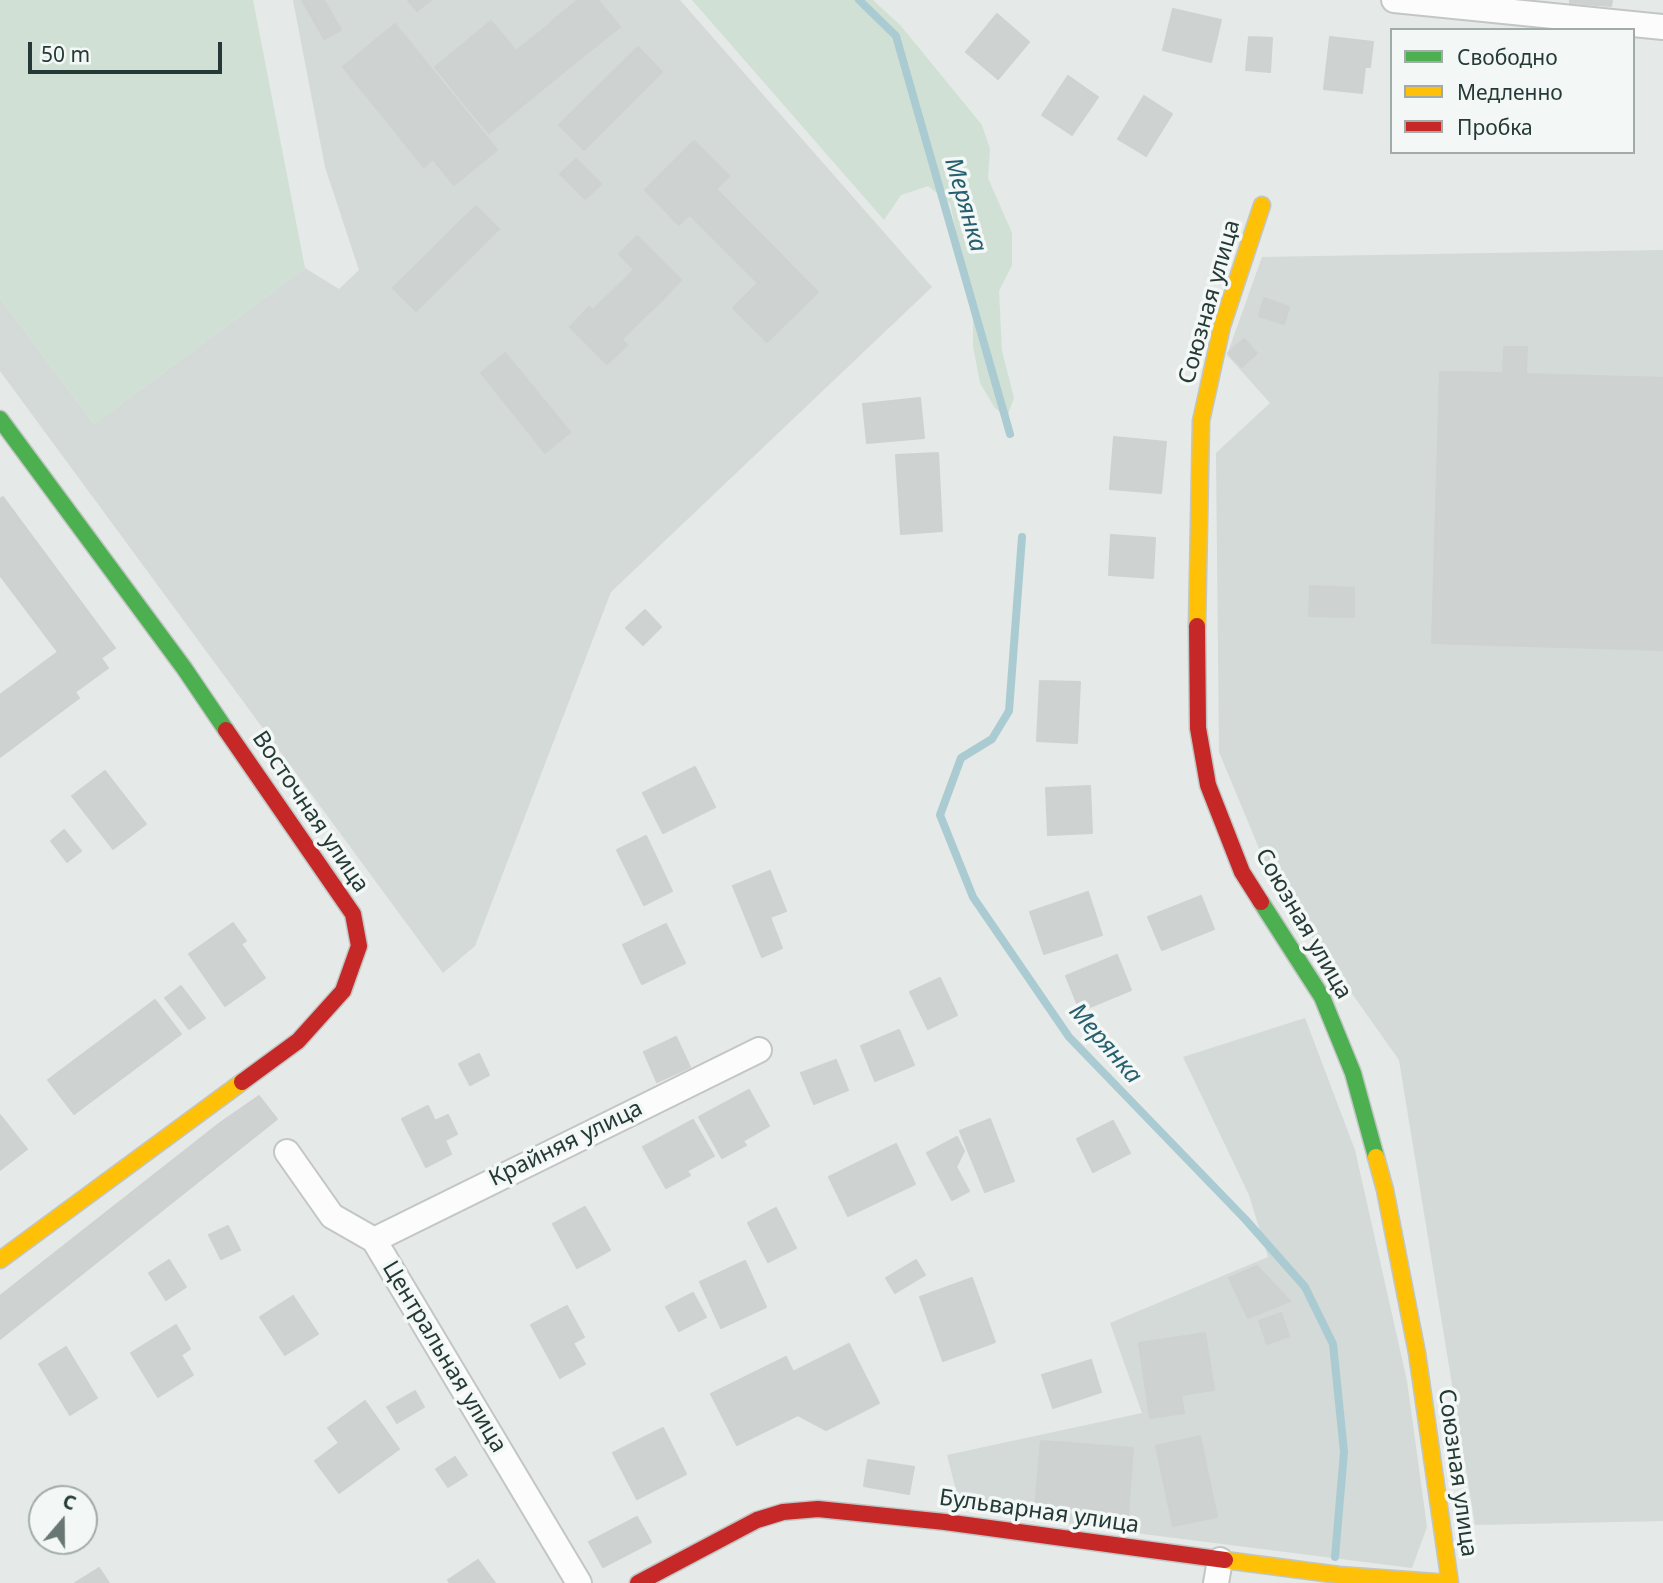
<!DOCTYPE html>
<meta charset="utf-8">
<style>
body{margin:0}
#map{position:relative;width:1663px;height:1583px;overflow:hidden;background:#e5e9e7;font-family:"Noto Sans",sans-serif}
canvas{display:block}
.legend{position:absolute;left:1390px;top:28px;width:245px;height:126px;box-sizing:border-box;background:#f3f8f6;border:2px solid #a1aca9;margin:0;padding:9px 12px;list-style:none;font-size:21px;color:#253a36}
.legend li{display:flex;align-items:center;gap:14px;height:35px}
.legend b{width:35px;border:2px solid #a1aca9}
.north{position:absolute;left:28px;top:1485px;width:70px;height:70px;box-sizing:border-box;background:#f3f8f6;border:2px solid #a1aca9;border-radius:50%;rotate:20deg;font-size:19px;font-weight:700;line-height:28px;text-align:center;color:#253a36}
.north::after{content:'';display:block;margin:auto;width:24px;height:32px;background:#687774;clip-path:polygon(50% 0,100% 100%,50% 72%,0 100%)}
.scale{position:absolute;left:28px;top:42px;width:194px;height:32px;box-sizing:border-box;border:4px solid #253a36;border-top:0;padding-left:9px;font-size:21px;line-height:24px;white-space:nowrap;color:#253a36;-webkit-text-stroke:5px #f3f8f6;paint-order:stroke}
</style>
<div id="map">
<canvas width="1663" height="1583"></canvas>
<ul class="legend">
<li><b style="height:9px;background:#4caf50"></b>Свободно</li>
<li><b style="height:9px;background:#ffc107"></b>Медленно</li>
<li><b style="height:9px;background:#c62828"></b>Пробка</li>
</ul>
<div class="north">С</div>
<div class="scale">50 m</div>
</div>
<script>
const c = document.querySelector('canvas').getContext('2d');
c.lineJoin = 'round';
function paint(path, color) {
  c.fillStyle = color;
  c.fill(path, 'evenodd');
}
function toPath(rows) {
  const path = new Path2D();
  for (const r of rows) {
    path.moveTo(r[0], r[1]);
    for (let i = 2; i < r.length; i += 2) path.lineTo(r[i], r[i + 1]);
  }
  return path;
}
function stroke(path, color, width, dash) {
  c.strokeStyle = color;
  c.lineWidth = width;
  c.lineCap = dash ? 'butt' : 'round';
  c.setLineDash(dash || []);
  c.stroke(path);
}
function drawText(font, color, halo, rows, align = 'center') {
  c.font = font + ' "Noto Sans",sans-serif';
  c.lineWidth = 7;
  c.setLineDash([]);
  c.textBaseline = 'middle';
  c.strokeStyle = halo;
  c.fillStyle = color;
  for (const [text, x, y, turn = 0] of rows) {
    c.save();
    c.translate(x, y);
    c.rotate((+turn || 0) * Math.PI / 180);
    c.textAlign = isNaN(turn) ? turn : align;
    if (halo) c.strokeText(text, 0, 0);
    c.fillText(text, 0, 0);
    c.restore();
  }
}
paint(toPath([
 [293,0,680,0,932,287,611,592,475,946,443,973,0,371,0,298,94,424,305,268,339,289,359,270,325,167],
 [1663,250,1663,1521,1475,1525,1399,1060,1273,882,1219,752,1216,453,1270,403,1227,355,1262,257],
 [1305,1018,1355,1150,1407,1381,1427,1527,1412,1568,1017,1518,959,1502,947,1455,1142,1413,1110,1323,1268,1257,1249,1195,1183,1057]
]), '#d3dad7');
paint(toPath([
 [0,0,253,0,305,268,94,424,0,298],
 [692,0,873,0,901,26,982,125,990,149,988,178,1012,233,1012,265,999,291,1002,351,1014,398,1007,417,995,408,980,383,973,346,973,319,958,262,956,232,950,203,928,186,901,195,884,220]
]), '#d0e0d5');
stroke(toPath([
 [859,0,896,36,1010,434],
 [1022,537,1009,711,992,739,961,758,940,815,973,897,1069,1037,1245,1219,1305,1287,1333,1344,1344,1452,1335,1557]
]), '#abcbd2', 8);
const building = toPath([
 [302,0,324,0,341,30,324,39,302,0],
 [408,0,431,0,417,11,408,0],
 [578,0,598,0,620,27,582,57,552,21,578,0],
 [1570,0,1612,0,1611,6,1570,3,1570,0],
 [1173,9,1221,20,1211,62,1163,50,1173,9],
 [997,14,1029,42,998,79,966,52,997,14],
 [491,21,516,51,459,97,435,67,491,21],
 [552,22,582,57,489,133,459,97,552,22],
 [395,24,497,150,454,185,433,159,424,167,343,67,395,24],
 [1249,37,1272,38,1270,72,1246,70,1249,37],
 [1330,37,1373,42,1370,67,1365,67,1362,93,1324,89,1330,37],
 [638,47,662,72,584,150,559,125,638,47],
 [1068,76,1098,97,1072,135,1042,115,1068,76],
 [1144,96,1172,114,1146,156,1118,139,1144,96],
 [694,141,729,176,679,225,645,190,694,141],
 [576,159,601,184,585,199,560,174,576,159],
 [716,189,797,271,771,296,690,215,716,189],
 [476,206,499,229,416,311,393,288,476,206],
 [637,236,681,280,663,299,619,254,637,236],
 [634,270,663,299,621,340,592,311,634,270],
 [797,271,818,292,767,342,733,308,758,283,771,296,797,271],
 [1264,298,1289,307,1284,324,1259,316,1264,298],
 [589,307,627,345,607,364,570,327,589,307],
 [1244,339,1257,353,1242,367,1228,353,1244,339],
 [1504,347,1527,347,1526,374,1663,378,1663,650,1432,643,1440,372,1503,373,1504,347],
 [505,353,570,432,545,453,481,373,505,353],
 [920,398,924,438,867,443,863,404,920,398],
 [1114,437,1166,442,1161,493,1110,489,1114,437],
 [938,453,942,531,901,534,896,455,938,453],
 [3,497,115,648,101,658,108,668,75,692,79,698,0,757,0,695,58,652,0,575,0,499,3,497],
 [1111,535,1155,538,1153,578,1109,575,1111,535],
 [1310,586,1354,588,1354,617,1309,616,1310,586],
 [645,610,661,627,643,645,626,628,645,610],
 [1040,681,1080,682,1077,743,1037,741,1040,681],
 [695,767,715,807,663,833,643,793,695,767],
 [105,771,146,824,113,849,72,796,105,771],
 [1090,786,1092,833,1048,835,1046,788,1090,786],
 [64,830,81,851,67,862,51,841,64,830],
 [646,836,672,891,644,905,617,850,646,836],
 [770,871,786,911,770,917,782,948,762,957,733,886,770,871],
 [1088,892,1102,935,1044,954,1030,912,1088,892],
 [1201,896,1214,929,1162,950,1148,917,1201,896],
 [233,923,246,941,241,944,265,978,225,1006,189,954,233,923],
 [666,924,685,963,642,984,623,945,666,924],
 [1117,955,1131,990,1080,1011,1066,976,1117,955],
 [940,978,957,1015,928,1029,910,992,940,978],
 [181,986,205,1018,189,1029,165,998,181,986],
 [155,1000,181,1034,74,1114,48,1080,155,1000],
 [899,1030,914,1065,875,1081,861,1046,899,1030],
 [676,1037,690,1067,657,1082,644,1052,676,1037],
 [479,1054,489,1075,470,1085,459,1064,479,1054],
 [836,1060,848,1090,814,1104,801,1073,836,1060],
 [749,1090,769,1126,743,1141,746,1145,722,1158,699,1117,749,1090],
 [259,1096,277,1119,0,1339,0,1296,220,1123,259,1096],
 [428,1106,435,1121,448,1115,457,1134,445,1140,451,1154,426,1167,402,1119,428,1106],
 [0,1115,27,1149,0,1170,0,1115],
 [990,1119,1014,1181,985,1192,960,1131,990,1119],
 [693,1120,714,1156,687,1171,690,1175,666,1188,643,1147,693,1120],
 [1113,1121,1130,1153,1093,1172,1077,1139,1113,1121],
 [957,1137,964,1151,956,1167,969,1191,952,1200,927,1153,957,1137],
 [896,1144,915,1184,848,1216,829,1177,896,1144],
 [585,1207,610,1250,577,1268,553,1224,585,1207],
 [776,1208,796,1248,768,1262,748,1223,776,1208],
 [228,1226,240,1250,221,1259,209,1235,228,1226],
 [169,1260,186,1287,166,1300,149,1273,169,1260],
 [916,1260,925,1275,895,1293,886,1278,916,1260],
 [745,1261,766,1307,721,1328,700,1282,745,1261],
 [1257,1266,1290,1301,1248,1318,1229,1278,1257,1266],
 [972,1278,995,1342,943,1361,920,1297,972,1278],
 [693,1293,706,1317,679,1331,666,1307,693,1293],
 [293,1296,318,1334,285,1355,260,1317,293,1296],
 [567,1306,584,1337,573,1343,585,1364,560,1378,531,1325,567,1306],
 [1281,1313,1289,1336,1267,1344,1259,1321,1281,1313],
 [176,1325,190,1349,181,1355,193,1375,158,1397,131,1353,176,1325],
 [1205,1333,1214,1390,1181,1395,1184,1413,1150,1418,1139,1343,1205,1333],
 [849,1344,879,1403,826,1430,798,1415,737,1445,711,1394,786,1357,793,1372,849,1344],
 [66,1347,97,1398,70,1415,39,1364,66,1347],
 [1091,1360,1101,1392,1053,1408,1042,1375,1091,1360],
 [415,1391,424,1407,397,1423,387,1407,415,1391],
 [365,1401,399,1449,339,1493,315,1461,339,1443,328,1428,365,1401],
 [663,1428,686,1474,637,1499,613,1453,663,1428],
 [1200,1436,1217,1517,1173,1526,1156,1446,1200,1436],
 [1041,1441,1133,1448,1128,1515,1035,1508,1041,1441],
 [455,1457,467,1475,448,1487,436,1469,455,1457],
 [868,1460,914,1467,909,1494,864,1486,868,1460],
 [637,1517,651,1542,603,1567,589,1542,637,1517],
 [478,1560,495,1583,450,1583,448,1580,478,1560],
 [99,1568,109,1583,75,1583,99,1568]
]);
paint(building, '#ced2d0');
stroke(building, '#ced2d0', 2);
const street = toPath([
 [1394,0,1663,27],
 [287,1152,332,1216,374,1240,579,1583],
 [374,1240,759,1050],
 [1216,1583,1220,1560]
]);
const fast = toPath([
 [0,419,184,668,226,730],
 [1261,902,1322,997,1353,1073,1376,1157]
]);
const slow = toPath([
 [1197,626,1201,421,1222,326,1262,205],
 [1376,1157,1385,1190,1417,1353,1450,1583],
 [0,1260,242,1082],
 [1225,1560,1339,1575,1449,1583]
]);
const jam = toPath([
 [1197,626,1198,728,1208,785,1242,872,1261,902],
 [226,730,353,914,359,946,343,991,298,1041,242,1082],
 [638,1583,757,1520,783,1512,818,1509,945,1522,1225,1560]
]);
stroke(street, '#c2c6c4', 28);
stroke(fast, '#c1c6c4', 19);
stroke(slow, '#c1c6c4', 19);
stroke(jam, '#c1c6c4', 19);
stroke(street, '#fbfcfb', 24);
stroke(fast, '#4caf50', 16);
stroke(slow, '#ffc107', 16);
stroke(jam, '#c62828', 16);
drawText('23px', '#253a36', '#f3f8f6', [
 ["Союзная улица",1210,302,-74],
 ["Восточная улица",310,812,56],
 ["Союзная улица",1303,924,60],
 ["Крайняя улица",566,1144,-26],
 ["Центральная улица",444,1357,59],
 ["Союзная улица",1457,1473,82],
 ["Бульварная улица",1039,1512,8]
]);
drawText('italic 24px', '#265f6f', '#f3f8f6', [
 ["Мерянка",965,205,74],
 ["Мерянка",1105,1044,49]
]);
</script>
